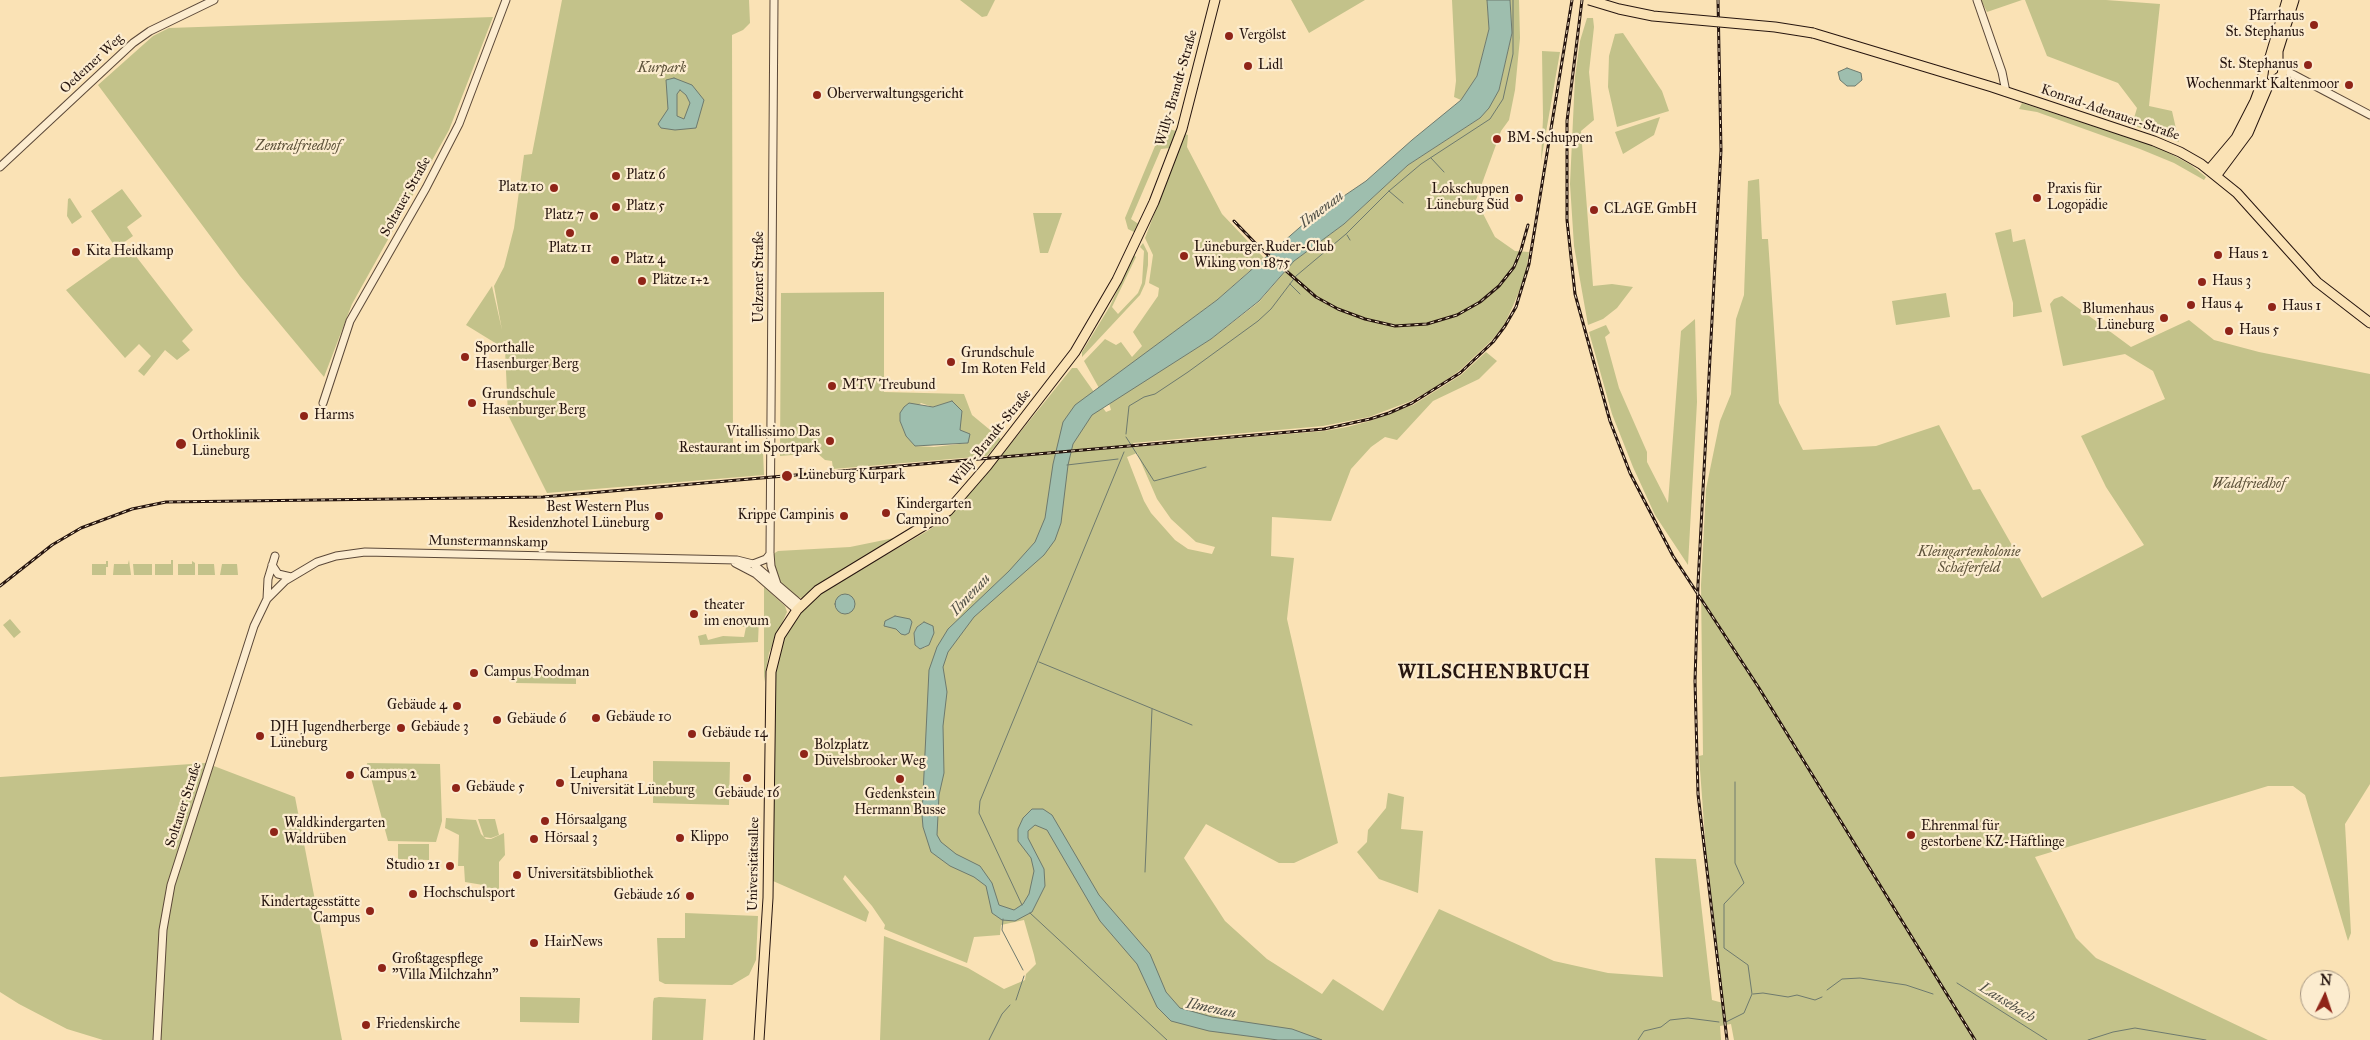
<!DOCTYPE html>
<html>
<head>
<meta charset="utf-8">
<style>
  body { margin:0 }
  #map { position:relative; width:2370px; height:1040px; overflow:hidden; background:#fae2b5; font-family:"IM FELL Great Primer",serif }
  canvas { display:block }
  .north { position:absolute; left:2300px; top:970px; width:50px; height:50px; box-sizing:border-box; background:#fceccf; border:1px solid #a69682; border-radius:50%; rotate:4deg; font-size:14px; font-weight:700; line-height:20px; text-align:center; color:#26150f }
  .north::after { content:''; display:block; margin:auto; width:18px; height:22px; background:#8f2418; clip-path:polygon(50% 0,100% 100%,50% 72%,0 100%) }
</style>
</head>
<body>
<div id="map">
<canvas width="2370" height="1040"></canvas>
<div class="north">N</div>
</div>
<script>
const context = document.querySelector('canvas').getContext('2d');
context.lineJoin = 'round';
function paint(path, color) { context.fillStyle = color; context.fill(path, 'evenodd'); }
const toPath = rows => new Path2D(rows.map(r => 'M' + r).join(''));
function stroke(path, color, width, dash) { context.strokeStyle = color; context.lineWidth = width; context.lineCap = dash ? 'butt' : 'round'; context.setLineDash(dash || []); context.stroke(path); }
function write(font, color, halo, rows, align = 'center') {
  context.font = font + ' "IM FELL Great Primer",serif'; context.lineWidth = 4.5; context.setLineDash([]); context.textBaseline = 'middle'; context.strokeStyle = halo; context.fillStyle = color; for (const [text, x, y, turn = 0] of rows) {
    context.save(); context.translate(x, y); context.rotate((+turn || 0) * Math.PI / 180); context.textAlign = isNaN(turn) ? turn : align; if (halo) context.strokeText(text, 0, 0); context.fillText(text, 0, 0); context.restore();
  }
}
const green = toPath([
  [562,0,749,0,750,23,743,30,732,35,733,451,763,452,764,475,547,493,508,415,505,349,466,325,492,286,502,330,494,286,504,267,514,228,524,155,532,154],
  [960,0,995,0,987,16,982,17],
  [1291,0,1365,0,1309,33],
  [1452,0,1487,0,1489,29,1477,76,1461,100,1454,97,1456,81],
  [1510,0,1519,0,1520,38,1515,90,1509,120,1501,131,1476,200,1495,237,1515,251,1529,252,1525,277,1513,306,1504,325,1491,341,1459,371,1434,388,1411,401,1369,417,1323,426,1133,443,1134,447,1324,431,1347,427,1370,421,1413,405,1461,375,1486,352,1497,361,1479,379,1433,401,1397,440,1385,437,1371,447,1351,469,1331,521,1272,517,1271,556,1294,558,1287,619,1338,843,1294,863,1279,863,1206,824,1184,858,1225,921,1267,959,1322,994,1333,979,1383,1011,1439,909,1554,961,1608,973,1663,977,1655,858,1696,859,1712,1000,1723,1003,1708,878,1699,756,1703,755,1701,585,1706,489,1720,421,1731,394,1736,319,1744,295,1748,181,1759,179,1762,239,1768,239,1779,403,1803,450,1876,446,1939,425,1973,490,1980,489,2042,598,2144,545,2106,487,2081,436,2165,399,2153,371,2125,354,2063,366,2050,304,2054,299,2062,296,2131,347,2189,320,2214,340,2259,352,2370,374,2370,784,2345,824,2351,933,2348,941,2305,795,2293,786,2268,786,2035,857,2076,938,2096,958,2268,1040,1734,1040,1731,1024,1720,1026,1721,1040,880,1040,884,936,968,968,1004,989,1025,980,1026,974,1036,964,1034,955,1024,920,1001,925,1000,935,974,937,967,963,884,929,885,925,872,906,845,875,843,879,869,912,866,922,773,881,775,673,784,638,793,621,815,596,929,530,950,515,980,482,1072,368,1077,368,1094,392,1092,394,1101,409,1103,408,1106,412,1111,410,1109,403,1211,339,1259,302,1294,261,1344,224,1408,165,1480,118,1499,90,1512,33],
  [1137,453,1157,499,1171,519,1196,542,1215,547,1212,554,1188,549,1175,540,1151,513,1144,501,1127,457],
  [924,622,931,640,926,647,920,649,915,645,914,633,917,627],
  [1981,0,2022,0,1987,12],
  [2025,0,2106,0,2160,4,2149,106,2172,111,2179,142,2132,125,2137,108,2118,83,2047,56],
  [493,17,449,130,352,304,324,377,240,276,98,85,153,36,169,28],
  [1587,18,1593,18,1594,27,1589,72,1594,120,1581,131,1593,286,1612,284,1633,287,1617,308,1603,319,1588,325,1574,246,1570,184,1575,77,1580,41],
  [1623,33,1662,91,1669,111,1617,127,1608,87,1609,56,1615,34],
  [1542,51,1560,52,1541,161,1543,118],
  [2022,103,2160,148,2191,165,2206,177,2204,180,2174,163,2140,149,2037,112,2019,109],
  [1660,117,1654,135,1623,154,1615,132],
  [1169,129,1176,131,1170,148,1161,149,1131,219,1140,225,1136,233,1128,229,1125,218,1155,146],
  [1185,134,1188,135,1187,147,1222,214,1264,258,1217,300,1099,388,1084,361,1105,339,1116,345,1121,342,1132,357,1142,346,1133,332,1158,296,1159,288,1149,283,1153,255,1145,238],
  [122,189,142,216,127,227,133,236,116,248,91,211],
  [70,198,82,217,72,224,67,216,68,199],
  [1033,213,1062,213,1048,253,1040,253],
  [2011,229,2013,242,2025,239,2042,312,2013,317,2013,303,1995,233],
  [1143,243,1148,253,1148,265,1145,284,1140,295,1082,357,1082,352,1110,306,1134,255,1136,257,1112,307,1118,314,1138,293,1142,283,1144,251,1140,247],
  [128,246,193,330,182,341,190,350,177,360,165,350,144,376,138,371,151,356,139,344,125,358,66,290],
  [884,292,884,392,964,394,972,415,1001,439,987,456,833,469,832,461,825,460,817,453,780,456,781,293],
  [952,401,960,430,968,443,934,447,915,446,906,435,900,421,921,403,933,407],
  [1946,293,1950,317,1896,325,1892,301],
  [1695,319,1697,402,1688,565,1655,515,1633,467,1612,414,1589,332,1606,325,1610,333,1605,337,1619,388,1647,452,1647,462,1668,503,1681,331],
  [899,537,828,578,802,598,793,596,777,581,773,554,778,551,850,547],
  [129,560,131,575,113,575,114,564,128,564],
  [171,560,173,560,173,575,155,575,155,564,171,564],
  [106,561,108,561,108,567,106,567,106,575,92,575,92,564,106,564],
  [192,561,195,563,195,575,178,575,178,564,192,564],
  [133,564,152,564,152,575,134,575],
  [198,564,214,564,215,575,198,575],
  [222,564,237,564,238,575,220,575],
  [764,587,785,606,787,612,769,653,764,682],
  [725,616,759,619,758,642,700,645,698,636,706,634,708,640,723,636,744,637,746,627,723,624],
  [10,619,21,632,14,638,3,625],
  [516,671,576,672,576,684,516,683],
  [653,761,730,762,729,805,653,803],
  [206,763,295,797,342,1040,103,1040,67,1029,19,1004,0,992,0,777],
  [367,763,440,764,442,821,436,842,388,841],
  [1388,793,1404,797,1401,829,1423,831,1418,893,1379,879,1357,852,1367,842,1368,830,1386,808],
  [446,818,476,820,481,834,486,839,491,839,504,833,505,855,499,862,499,890,484,889,483,885,465,882,464,866,458,866,459,835,445,828],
  [478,819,495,819,499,835,491,838,484,837],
  [398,844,429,844,429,860,398,859],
  [685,913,758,916,756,960,749,975,732,985,665,984,659,981,657,938,685,938],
  [520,997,580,998,579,1023,520,1022],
  [659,997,706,999,703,1040,652,1040,653,1002,654,998]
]);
const water = toPath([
  [1487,0,1510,0,1512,33,1499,90,1489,108,1480,118,1408,165,1344,224,1294,261,1259,301,1211,339,1092,415,1073,444,1068,465,1061,523,1055,540,1044,555,974,617,948,652,943,667,947,692,943,726,944,773,939,795,937,835,941,842,956,854,980,866,992,883,999,905,1014,910,1023,904,1029,894,1034,871,1031,858,1018,841,1018,829,1023,818,1032,809,1043,809,1052,815,1099,895,1150,954,1166,992,1180,1008,1212,1017,1292,1029,1322,1040,1278,1040,1209,1031,1171,1021,1157,1007,1137,964,1100,921,1047,830,1035,825,1028,831,1028,838,1044,869,1045,886,1032,912,1015,921,1002,920,992,913,986,886,974,877,950,866,931,852,923,827,922,815,929,670,937,647,948,629,1009,571,1035,542,1045,518,1053,464,1063,422,1075,405,1217,300,1307,221,1366,181,1412,140,1461,100,1477,76,1489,29,1487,0],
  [1847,68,1861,73,1862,80,1855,86,1847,86,1840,80,1838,72,1847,68],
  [674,78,692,85,704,100,696,128,675,130,661,128,658,124,668,109,666,80,674,78],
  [680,90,686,95,690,103,684,119,677,116,677,94,680,90],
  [952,401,962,411,960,430,970,434,968,443,915,446,906,436,900,421,900,413,904,407,909,403,933,407,952,401],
  '835 604a10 10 0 1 1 20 0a10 10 0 1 1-20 0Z',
  [895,616,910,619,912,622,909,633,905,635,901,634,896,629,884,626,885,621,895,616],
  [924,622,933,626,934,633,929,645,920,649,915,645,914,633,917,627,924,622]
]);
const stream = toPath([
  [1431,158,1444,172],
  [1389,191,1403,203],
  [1347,235,1350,240],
  [1290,284,1300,294],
  [1126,434,1129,406,1144,397,1155,394,1188,372,1258,321,1271,309,1296,276,1346,234,1389,191,1421,164,1490,119,1503,99,1513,54,1513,0],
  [1126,437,1154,481,1206,467],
  [1067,465,1118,459],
  [1039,662,1192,725],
  [1145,872,1152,709],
  [1022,905,979,813,980,801,1124,452],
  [1030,913,1167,1040],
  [1003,919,1002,930,1023,970],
  [1957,983,2047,1040],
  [1827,990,1842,979,1860,978,1906,985,1933,994],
  [1753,994,1763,993,1788,997,1797,995,1815,1000,1822,997],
  [1016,1000,1024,976],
  [1726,1022,1744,1013,1752,994,1748,965,1724,948,1724,904,1744,883,1735,863,1735,782],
  [989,1040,1002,1014,1010,1005],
  [1638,1040,1644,1031,1661,1027,1670,1020,1688,1018,1719,1022],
  [2088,1040,2113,1032,2135,1028,2206,1040]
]);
const minor = toPath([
  [774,0,770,553,771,566,777,584],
  [1977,0,2002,72,2006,92],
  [2283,69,2370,115],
  [0,167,133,43,150,31,214,0],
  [323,403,350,321,426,188,459,124,506,0],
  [735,563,756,574,797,610],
  [753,564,766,559,770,554],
  [272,565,278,574,291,577],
  [267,599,285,581,317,562,336,556,365,552,737,560,753,564,801,605],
  [157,1040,163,930,171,885,254,626,267,599,268,579,275,556]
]);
const major = toPath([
  [1813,33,1992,87,2154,141,2180,152,2201,164,2237,193,2317,282,2370,323],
  [2209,170,2236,138,2255,101,2262,82,2264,67,2270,57,2287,0],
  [2216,176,2248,133,2268,86,2282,75,2283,69,2278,62,2278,51,2294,0],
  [759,1040,768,898,771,672,780,636,797,610,818,590,948,511,987,466,1075,352,1117,280,1154,202,1182,129,1215,0]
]);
const rail = toPath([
  [1582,0,1567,121,1567,220,1575,294,1610,421,1630,473,1673,556,1759,688,1975,1040],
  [1718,0,1721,150,1698,584,1695,681,1698,794,1727,1040],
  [1234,221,1259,247,1316,297,1338,309,1365,319,1395,326,1427,324,1457,315,1480,302,1499,286,1514,267,1521,250,1528,225],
  [0,586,52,545,81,528,132,509,166,502,543,497,1324,429,1370,419,1389,413,1412,403,1460,373,1493,342,1505,326,1516,307,1529,264,1572,0]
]);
const majorBridge = toPath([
  [1589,0,1619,9,1653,16,1775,27,1813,33]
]);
const markers = [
  [2314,25,5,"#8f2418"],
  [1229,36,5,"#8f2418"],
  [2308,65,5,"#8f2418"],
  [1248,66,5,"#8f2418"],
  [2349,85,5,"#8f2418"],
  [817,95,5,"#8f2418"],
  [1497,139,5,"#8f2418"],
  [616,176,5,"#8f2418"],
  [554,188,5,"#8f2418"],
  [1519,198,5,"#8f2418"],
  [2037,198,5,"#8f2418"],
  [616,207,5,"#8f2418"],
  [1594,210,5,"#8f2418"],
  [594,216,5,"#8f2418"],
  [570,233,5,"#8f2418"],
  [76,252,5,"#8f2418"],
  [2218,255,5,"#8f2418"],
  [1184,256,5,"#8f2418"],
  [615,260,5,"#8f2418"],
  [642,281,5,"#8f2418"],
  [2202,282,5,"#8f2418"],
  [2191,305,5,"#8f2418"],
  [2272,307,5,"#8f2418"],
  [2164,318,5,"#8f2418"],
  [2229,331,5,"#8f2418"],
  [465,357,5,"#8f2418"],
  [951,362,5,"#8f2418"],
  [832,386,5,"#8f2418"],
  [472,403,5,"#8f2418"],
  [304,416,5,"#8f2418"],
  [830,441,5,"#8f2418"],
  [181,444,6,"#8f2418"],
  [787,476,6,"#8f2418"],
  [886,513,5,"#8f2418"],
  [659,516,5,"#8f2418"],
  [844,516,5,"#8f2418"],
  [694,614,5,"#8f2418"],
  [474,673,5,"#8f2418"],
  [457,706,5,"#8f2418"],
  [596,718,5,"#8f2418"],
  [497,720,5,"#8f2418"],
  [401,728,5,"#8f2418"],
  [692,734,5,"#8f2418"],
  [260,736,5,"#8f2418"],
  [804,754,5,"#8f2418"],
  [350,775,5,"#8f2418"],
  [747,778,5,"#8f2418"],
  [900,779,5,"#8f2418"],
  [560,783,5,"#8f2418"],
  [456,788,5,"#8f2418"],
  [545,821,5,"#8f2418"],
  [274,832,5,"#8f2418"],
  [1911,835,5,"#8f2418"],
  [680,838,5,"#8f2418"],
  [534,839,5,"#8f2418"],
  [450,866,5,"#8f2418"],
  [517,875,5,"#8f2418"],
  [413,894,5,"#8f2418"],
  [690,896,5,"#8f2418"],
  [370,911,5,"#8f2418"],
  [534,943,5,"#8f2418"],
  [382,968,5,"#8f2418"],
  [366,1025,5,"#8f2418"]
];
const poiNames = [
  ["Pfarrhaus",2304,17,"right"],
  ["St. Stephanus",2304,33,"right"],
  ["Vergölst",1239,36],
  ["St. Stephanus",2298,65,"right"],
  ["Lidl",1258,66],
  ["Wochenmarkt Kaltenmoor",2339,85,"right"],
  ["Oberverwaltungsgericht",827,95],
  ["BM-Schuppen",1507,139],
  ["Platz 6",626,176],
  ["Platz 10",544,188,"right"],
  ["Lokschuppen",1509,190,"right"],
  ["Lüneburg Süd",1509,206,"right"],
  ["Praxis für",2047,190],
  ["Logopädie",2047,206],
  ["Platz 5",626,207],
  ["CLAGE GmbH",1604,210],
  ["Platz 7",584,216,"right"],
  ["Lüneburger Ruder-Club",1194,248],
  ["Wiking von 1875",1194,264],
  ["Platz 11",570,249,"center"],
  ["Kita Heidkamp",86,252],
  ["Haus 2",2228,255],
  ["Platz 4",625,260],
  ["Plätze 1+2",652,281],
  ["Haus 3",2212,282],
  ["Haus 4",2201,305],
  ["Haus 1",2282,307],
  ["Blumenhaus",2154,310,"right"],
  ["Lüneburg",2154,326,"right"],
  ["Haus 5",2239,331],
  ["Sporthalle",475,349],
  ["Hasenburger Berg",475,365],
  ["Grundschule",961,354],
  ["Im Roten Feld",961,370],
  ["MTV Treubund",842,386],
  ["Grundschule",482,395],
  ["Hasenburger Berg",482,411],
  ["Harms",314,416],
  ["Vitallissimo Das",820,433,"right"],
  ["Restaurant im Sportpark",820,449,"right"],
  ["Orthoklinik",192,436],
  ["Lüneburg",192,452],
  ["Lüneburg Kurpark",798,476],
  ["Kindergarten",896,505],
  ["Campino",896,521],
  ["Best Western Plus",649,508,"right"],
  ["Residenzhotel Lüneburg",649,524,"right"],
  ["Krippe Campinis",834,516,"right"],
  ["theater",704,606],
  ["im enovum",704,622],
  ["Campus Foodman",484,673],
  ["Gebäude 4",447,706,"right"],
  ["Gebäude 10",606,718],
  ["Gebäude 6",507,720],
  ["DJH Jugendherberge",270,728],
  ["Lüneburg",270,744],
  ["Gebäude 3",411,728],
  ["Gebäude 14",702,734],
  ["Bolzplatz",814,746],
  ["Düvelsbrooker Weg",814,762],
  ["Campus 2",360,775],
  ["Leuphana",570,775],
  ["Universität Lüneburg",570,791],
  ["Gebäude 5",466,788],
  ["Gebäude 16",747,794,"center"],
  ["Gedenkstein",900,795,"center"],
  ["Hermann Busse",900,811,"center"],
  ["Hörsaalgang",555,821],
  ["Waldkindergarten",284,824],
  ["Waldrüben",284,840],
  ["Ehrenmal für",1921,827],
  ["gestorbene KZ-Häftlinge",1921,843],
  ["Klippo",690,838],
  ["Hörsaal 3",544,839],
  ["Studio 21",440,866,"right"],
  ["Universitätsbibliothek",527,875],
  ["Hochschulsport",423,894],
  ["Gebäude 26",680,896,"right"],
  ["Kindertagesstätte",360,903,"right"],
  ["Campus",360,919,"right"],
  ["HairNews",544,943],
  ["Großtagespflege",392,960],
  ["\"Villa Milchzahn\"",392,976],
  ["Friedenskirche",376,1025]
];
const streetNames = [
  ["Oedemer Weg",92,64,-43],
  ["Willy-Brandt-Straße",1177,88,-74],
  ["Konrad-Adenauer-Straße",2110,113,19],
  ["Soltauer Straße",406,197,-61],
  ["Uelzener Straße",760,277,-90],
  ["Willy-Brandt-Straße",991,438,-51],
  ["Munstermannskamp",488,542,1],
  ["Soltauer Straße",184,805,-72],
  ["Universitätsallee",754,864,-89]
];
const parkNames = [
  ["Kurpark",662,69],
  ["Zentralfriedhof",298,147],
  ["Waldfriedhof",2249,485],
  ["Kleingartenkolonie",1969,553],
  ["Schäferfeld",1969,569]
];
const waterNames = [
  ["Ilmenau",1322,210,-37],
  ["Ilmenau",971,595,-47],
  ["Lausebach",2007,1003,32],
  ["Ilmenau",1211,1009,12]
];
const districtNames = [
  ["WILSCHENBRUCH",1494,673]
];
paint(green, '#c3c28a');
paint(water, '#9ebeae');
stroke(water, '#6e7a6e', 1);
stroke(stream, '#6e7a6e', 1);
stroke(minor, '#5b4838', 9);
stroke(major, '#26150f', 11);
stroke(minor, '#fceccf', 7);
stroke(major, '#fae2b5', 9);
stroke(rail, '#26150f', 3);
stroke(rail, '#fceccf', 1, [4]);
stroke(majorBridge, '#26150f', 11, []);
stroke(majorBridge, '#fae2b5', 9);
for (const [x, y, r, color] of markers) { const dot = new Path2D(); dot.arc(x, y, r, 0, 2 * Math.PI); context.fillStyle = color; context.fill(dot); stroke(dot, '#fceccf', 2); }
write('14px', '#26150f', '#fceccf', poiNames, 'left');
write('14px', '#26150f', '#fceccf', streetNames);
write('italic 14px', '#5d523a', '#fceccf', parkNames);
write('italic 15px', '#505047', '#fceccf', waterNames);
context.letterSpacing = '1px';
write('bold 19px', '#26150f', '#fceccf', districtNames);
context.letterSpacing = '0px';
</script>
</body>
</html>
